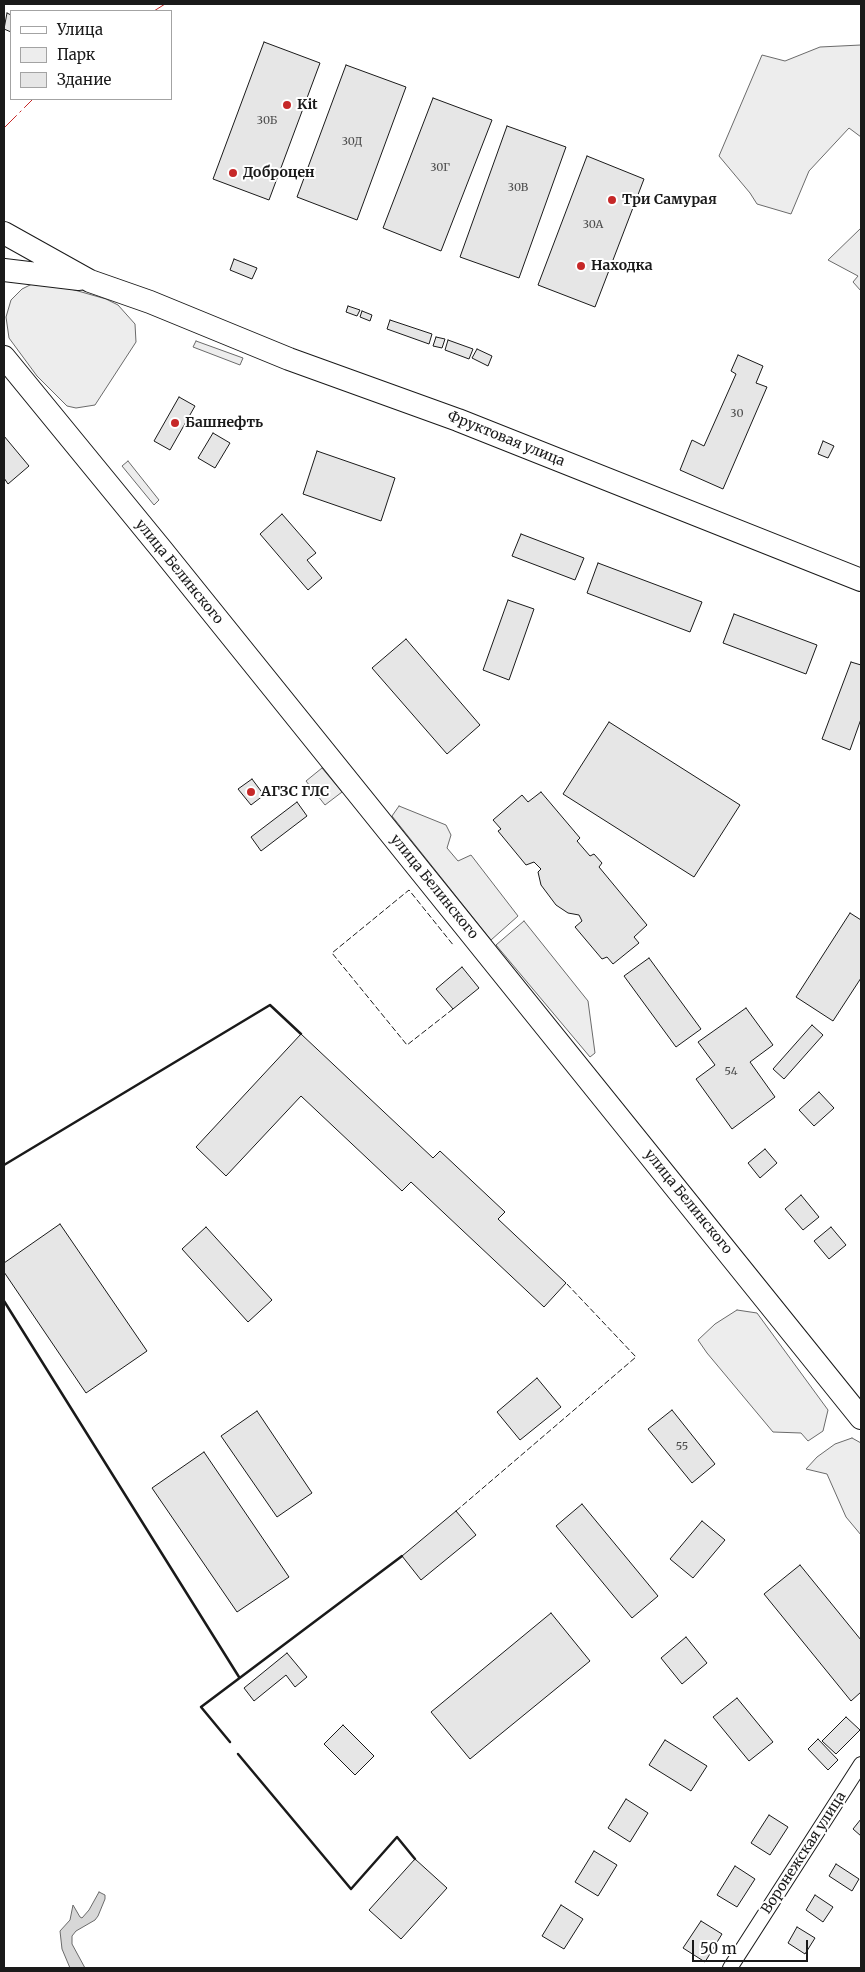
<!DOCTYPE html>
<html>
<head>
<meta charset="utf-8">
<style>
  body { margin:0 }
  #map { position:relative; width:865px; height:1972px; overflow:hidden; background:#fff; font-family:Merriweather,serif }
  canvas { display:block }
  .frame { position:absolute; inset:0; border:5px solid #1a1a1a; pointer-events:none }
  .legend { position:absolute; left:10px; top:10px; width:162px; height:90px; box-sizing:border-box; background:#fff; border:1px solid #a3a3a3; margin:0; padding:6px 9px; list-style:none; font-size:15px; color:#1a1a1a }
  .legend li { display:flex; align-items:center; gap:10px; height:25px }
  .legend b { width:25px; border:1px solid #a3a3a3 }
  .scale { position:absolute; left:692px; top:1940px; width:116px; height:22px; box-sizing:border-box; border:2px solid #1a1a1a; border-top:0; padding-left:6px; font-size:15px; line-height:18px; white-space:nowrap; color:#1a1a1a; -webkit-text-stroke:4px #fff; paint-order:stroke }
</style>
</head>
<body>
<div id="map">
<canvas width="865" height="1972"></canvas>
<div class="frame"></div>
<ul class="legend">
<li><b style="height:6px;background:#fff"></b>Улица</li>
<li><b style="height:14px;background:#ededed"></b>Парк</li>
<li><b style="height:14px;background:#e6e6e6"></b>Здание</li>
</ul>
<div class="scale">50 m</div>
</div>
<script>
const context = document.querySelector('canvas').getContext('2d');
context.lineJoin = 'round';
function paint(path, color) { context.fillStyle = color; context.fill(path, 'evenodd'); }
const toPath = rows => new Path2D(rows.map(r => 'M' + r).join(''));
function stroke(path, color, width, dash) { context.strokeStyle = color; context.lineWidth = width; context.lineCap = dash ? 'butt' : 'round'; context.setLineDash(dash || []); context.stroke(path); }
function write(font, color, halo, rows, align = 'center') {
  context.font = font + ' Merriweather,serif'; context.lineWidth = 4; context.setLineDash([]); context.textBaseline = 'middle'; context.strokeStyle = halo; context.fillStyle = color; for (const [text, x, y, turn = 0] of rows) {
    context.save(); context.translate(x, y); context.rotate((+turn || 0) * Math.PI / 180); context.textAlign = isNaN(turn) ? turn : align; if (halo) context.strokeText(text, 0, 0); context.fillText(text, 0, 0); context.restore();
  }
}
const green = toPath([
  [861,45,861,137,849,128,809,171,791,214,757,204,750,193,719,156,762,55,785,61,820,47,861,45],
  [861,228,861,291,853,282,858,276,828,260,861,228],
  [34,283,71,289,106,299,118,305,135,324,136,342,95,405,76,408,67,406,37,376,9,338,6,317,11,300,22,289,34,283],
  [196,341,243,358,240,365,193,347,196,341],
  [128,461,159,500,154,505,122,466,128,461],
  [322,768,342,792,325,805,306,781,322,768],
  [399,806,446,825,451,835,447,848,458,861,471,855,518,916,491,940,392,816,399,806],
  [524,921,588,1001,595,1053,590,1057,496,945,524,921],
  [737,1310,757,1313,828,1410,823,1431,808,1441,801,1433,773,1432,707,1353,698,1340,715,1324,737,1310],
  [852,1438,861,1443,861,1535,846,1517,827,1474,806,1469,817,1457,835,1444,852,1438]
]);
const water = toPath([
  [99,1892,105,1895,105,1899,98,1916,95,1920,76,1931,72,1936,72,1944,85,1968,70,1968,62,1949,60,1931,70,1920,73,1905,80,1917,82,1918,89,1910,99,1892]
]);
const building = toPath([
  [7,13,11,15,11,32,4,29,7,13],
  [264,42,320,63,269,200,213,179,264,42],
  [346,65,406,87,357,220,297,197,346,65],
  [433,98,492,120,441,251,383,228,433,98],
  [507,126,566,147,519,278,460,257,507,126],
  [587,156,644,179,595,307,538,285,587,156],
  [234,259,257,268,252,279,230,270,234,259],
  [348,306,360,310,357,316,346,312,348,306],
  [362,311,372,315,370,321,360,317,362,311],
  [390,320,432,334,429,344,387,329,390,320],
  [436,337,445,339,442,348,433,346,436,337],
  [448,340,473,349,469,359,445,350,448,340],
  [477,349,492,356,488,366,472,358,477,349],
  [738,355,763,366,756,383,767,387,723,489,680,470,692,440,704,446,736,374,731,371,738,355],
  [179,397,195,406,170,450,154,441,179,397],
  [213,433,230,443,215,468,198,458,213,433],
  [4,436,29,466,8,484,4,478,4,436],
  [823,441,834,446,828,458,818,454,823,441],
  [317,451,395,478,381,521,303,494,317,451],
  [282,514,316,553,307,560,322,578,308,590,260,534,282,514],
  [521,534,584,558,575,580,512,556,521,534],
  [598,563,702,602,690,632,587,593,598,563],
  [508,600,534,609,509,680,483,670,508,600],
  [734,614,817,645,806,674,723,643,734,614],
  [406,639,480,725,447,754,372,668,406,639],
  [851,662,861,665,861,719,850,750,822,739,851,662],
  [609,722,740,805,694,877,563,794,609,722],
  [252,779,264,795,251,805,238,789,252,779],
  [541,792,580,838,577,841,590,856,594,854,602,863,599,867,647,925,634,937,639,943,613,964,607,957,602,959,575,927,582,921,579,915,568,913,556,905,541,885,538,872,541,869,534,862,526,865,498,831,501,829,493,820,522,795,528,802,541,792],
  [297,802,307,816,261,851,251,837,297,802],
  [850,913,861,920,861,978,833,1021,796,997,850,913],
  [649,958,701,1029,676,1047,624,976,649,958],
  [462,967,479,988,453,1009,436,989,462,967],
  [746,1008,773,1045,750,1062,775,1097,732,1129,696,1079,715,1065,698,1042,746,1008],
  [812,1025,823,1035,784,1079,773,1069,812,1025],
  [301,1034,433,1158,440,1151,505,1212,498,1219,566,1283,544,1307,411,1182,402,1191,301,1096,226,1176,196,1147,301,1034],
  [819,1092,834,1108,814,1126,799,1110,819,1092],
  [765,1149,777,1163,760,1178,748,1163,765,1149],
  [801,1195,819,1217,803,1230,785,1209,801,1195],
  [60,1224,147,1351,86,1393,4,1272,4,1263,60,1224],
  [206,1227,272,1300,248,1322,182,1249,206,1227],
  [831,1227,846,1245,829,1259,814,1241,831,1227],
  [537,1378,561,1407,520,1440,497,1412,537,1378],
  [672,1410,715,1464,692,1483,648,1429,672,1410],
  [257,1411,312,1493,277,1517,221,1436,257,1411],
  [204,1452,289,1577,237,1612,152,1488,204,1452],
  [582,1504,658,1596,632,1618,556,1526,582,1504],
  [456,1511,476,1535,421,1580,402,1556,456,1511],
  [702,1521,725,1540,693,1578,670,1559,702,1521],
  [800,1565,861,1640,861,1692,851,1701,764,1594,800,1565],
  [551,1613,590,1661,470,1759,431,1712,551,1613],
  [686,1637,707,1663,682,1684,661,1658,686,1637],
  [287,1653,307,1677,295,1687,286,1675,254,1701,244,1688,287,1653],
  [737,1698,773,1742,749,1761,713,1717,737,1698],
  [846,1717,860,1730,836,1754,822,1741,846,1717],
  [343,1725,374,1756,355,1775,324,1744,343,1725],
  [818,1739,838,1760,828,1770,808,1749,818,1739],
  [665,1740,707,1766,691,1791,649,1765,665,1740],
  [626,1799,648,1813,630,1842,608,1828,626,1799],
  [769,1815,788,1827,770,1855,751,1843,769,1815],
  [861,1819,861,1836,853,1829,861,1819],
  [594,1851,617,1865,598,1896,575,1882,594,1851],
  [415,1859,447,1888,401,1939,369,1910,415,1859],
  [836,1864,859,1879,852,1891,829,1876,836,1864],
  [735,1866,755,1879,737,1907,717,1895,735,1866],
  [815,1895,833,1907,823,1922,806,1910,815,1895],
  [561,1905,583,1919,564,1949,542,1936,561,1905],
  [701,1921,722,1934,705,1962,683,1948,701,1921],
  [797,1927,815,1938,805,1954,788,1943,797,1927]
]);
const street = toPath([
  [730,1968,861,1764]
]);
const primary = toPath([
  [4,233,90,281,150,302,289,359,458,420,861,580],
  [4,270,79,279],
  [4,357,162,550,861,1418]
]);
const fence = toPath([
  [453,1009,407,1045,332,953,409,890,454,946],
  [456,1511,636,1357,566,1283]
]);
const wall = toPath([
  [4,1165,270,1005,301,1034],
  [4,1301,239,1677],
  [230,1742,201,1707,402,1556],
  [238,1754,351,1889,397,1837,415,1859]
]);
const power = toPath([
  [154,11,165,4],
  [4,128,33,99]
]);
const markers = [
  [287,105,5,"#c62828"],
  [233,173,5,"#c62828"],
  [612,200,5,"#c62828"],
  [581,266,5,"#c62828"],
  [175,423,5,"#c62828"],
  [251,792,5,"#c62828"]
];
const numberNames = [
  ["30Б",267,121],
  ["30Д",352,142],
  ["30Г",440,168],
  ["30В",518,188],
  ["30А",593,225],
  ["30",737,414],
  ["54",731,1072],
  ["55",682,1447]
];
const poiNames = [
  ["Kit",297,105],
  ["Доброцен",243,173],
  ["Три Самурая",622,200],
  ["Находка",591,266],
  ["Башнефть",185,423],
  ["АГЗС ГЛС",261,792]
];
const streetNames = [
  ["Фруктовая улица",506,439,22],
  ["улица Белинского",179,572,51],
  ["улица Белинского",434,887,51],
  ["улица Белинского",688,1202,51],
  ["Воронежская улица",804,1853,-57]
];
paint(green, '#ededed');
stroke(green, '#6a6a6a', 1);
paint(water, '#d7d7d7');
stroke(water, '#6a6a6a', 1);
paint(building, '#e6e6e6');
stroke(building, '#1a1a1a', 1);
stroke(street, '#1a1a1a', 16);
stroke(primary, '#1a1a1a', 24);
stroke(street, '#fff', 14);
stroke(primary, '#fff', 22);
stroke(fence, '#1a1a1a', 1, [6, 2.5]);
stroke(wall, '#1a1a1a', 2.5);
stroke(power, '#c62828', 1, [18, 4, 2.5, 4]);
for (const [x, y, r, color] of markers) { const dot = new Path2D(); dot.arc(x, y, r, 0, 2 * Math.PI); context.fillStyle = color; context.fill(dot); stroke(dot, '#fff', 2); }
write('11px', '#4d4d4d', null, numberNames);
write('bold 14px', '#1a1a1a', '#fff', poiNames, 'left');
write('14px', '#1a1a1a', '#fff', streetNames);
</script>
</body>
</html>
